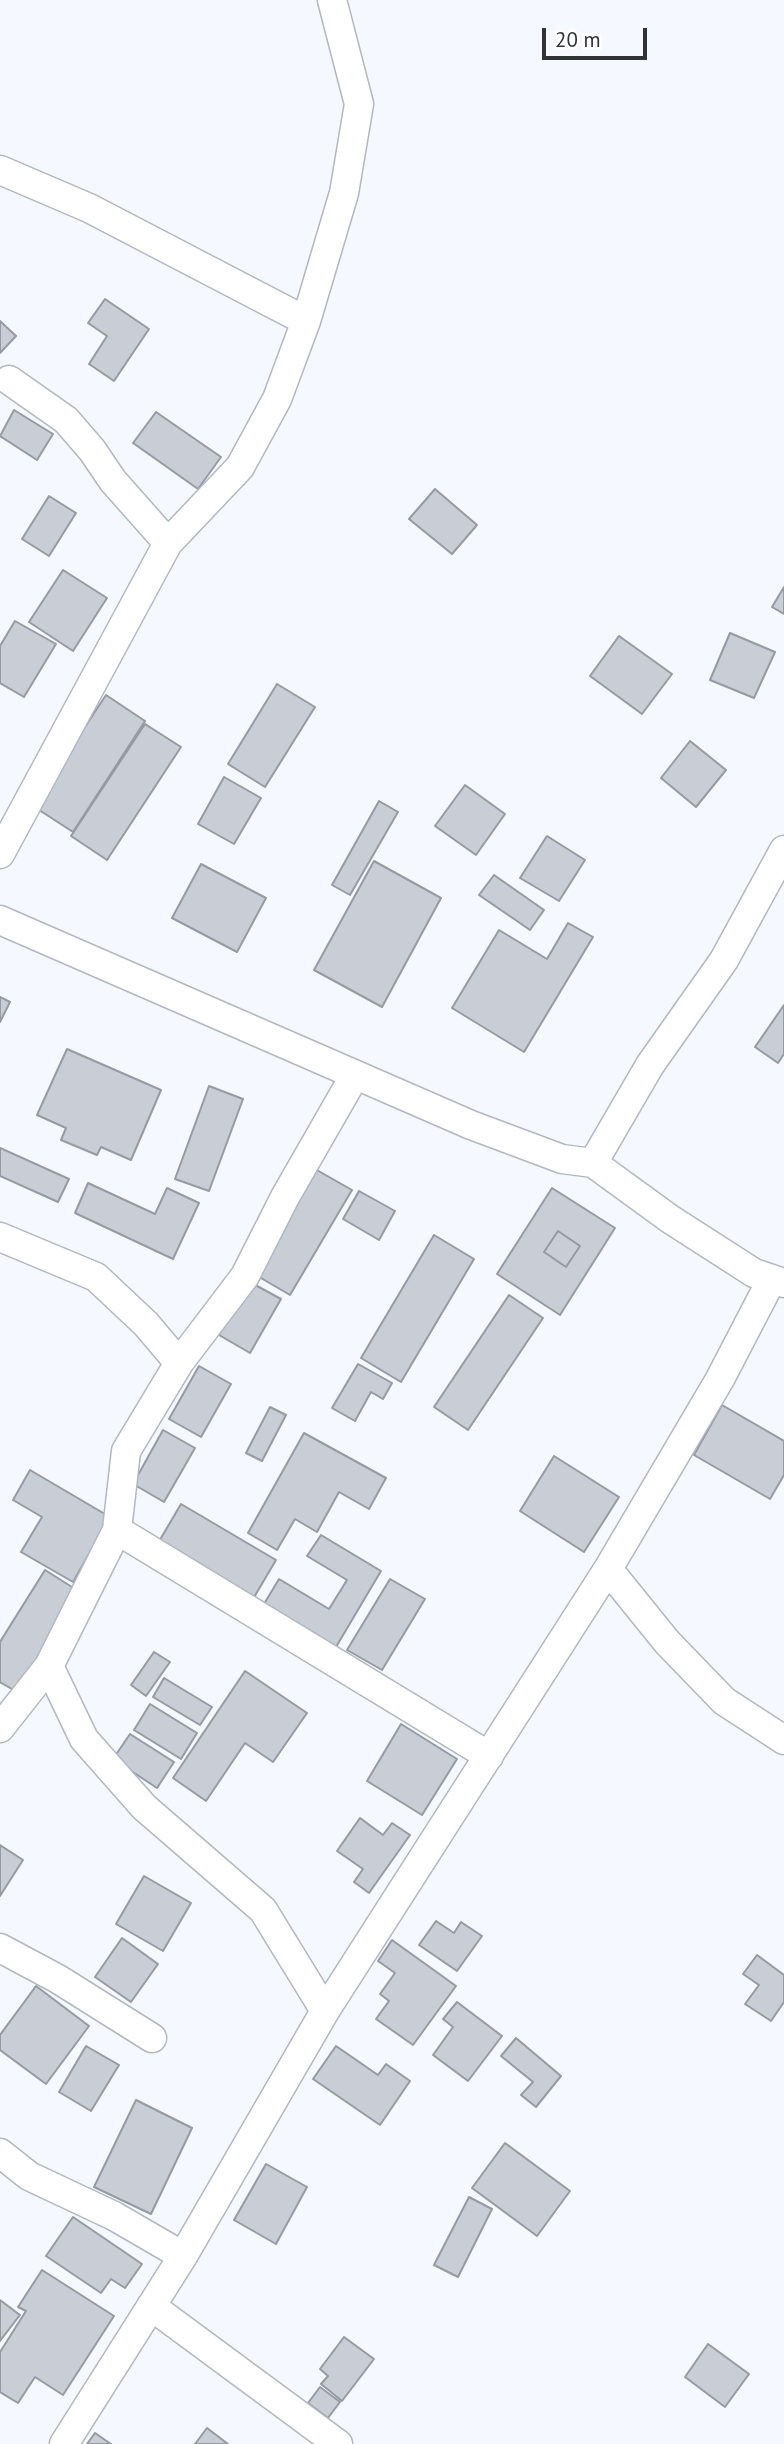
<!DOCTYPE html>
<html>
<head>
<meta charset="utf-8">
<style>
  body { margin:0 }
  #map { position:relative; width:784px; height:2444px; overflow:hidden; background:#f5f8fe; font-family:"PT Sans",sans-serif }
  canvas { display:block }
  .scale { position:absolute; left:542px; top:28px; width:105px; height:32px; box-sizing:border-box; border:4px solid #313236; border-top:0; padding-left:9px; font-size:21px; line-height:24px; white-space:nowrap; color:#313236; -webkit-text-stroke:5px #fff; paint-order:stroke }
</style>
</head>
<body>
<div id="map">
<canvas width="784" height="2444"></canvas>
<div class="scale">20 m</div>
</div>
<script>
const context = document.querySelector('canvas').getContext('2d');
context.lineJoin = 'round';
function paint(path, color) { context.fillStyle = color; context.fill(path, 'evenodd'); }
const toPath = rows => new Path2D(rows.map(r => 'M' + r).join(''));
function stroke(path, color, width, dash) { context.strokeStyle = color; context.lineWidth = width; context.lineCap = dash ? 'butt' : 'round'; context.setLineDash(dash || []); context.stroke(path); }
const building = toPath([
  [105,299,149,329,114,381,89,364,107,336,88,323,105,299],
  [0,321,16,336,0,353,0,321],
  [14,410,53,434,37,460,0,436,14,410],
  [156,412,221,457,198,489,133,443,156,412],
  [435,489,477,525,452,554,409,519,435,489],
  [49,496,76,513,49,556,22,539,49,496],
  [63,570,107,598,73,651,29,622,63,570],
  [784,587,784,614,772,607,784,587],
  [15,621,56,644,24,697,0,683,0,646,15,621],
  [730,633,775,652,754,698,710,680,730,633],
  [619,636,672,674,642,714,590,676,619,636],
  [277,684,315,707,265,787,228,764,277,684],
  [106,695,145,721,73,832,33,806,106,695],
  [145,724,181,747,107,860,71,836,145,724],
  [690,741,726,770,696,807,661,778,690,741],
  [224,777,261,798,234,844,198,824,224,777],
  [465,785,505,814,476,855,435,826,465,785],
  [379,801,398,812,350,895,332,885,379,801],
  [547,836,585,860,559,901,520,878,547,836],
  [374,861,441,898,382,1007,314,970,374,861],
  [201,864,266,898,237,952,172,918,201,864],
  [494,875,544,910,530,930,479,895,494,875],
  [568,923,593,937,524,1052,452,1008,499,930,547,959,568,923],
  [0,997,10,1002,0,1022,0,997],
  [784,1005,784,1054,778,1063,755,1047,784,1005],
  [67,1049,161,1090,131,1160,101,1147,97,1155,61,1140,66,1128,37,1115,67,1049],
  [209,1086,243,1099,209,1191,175,1179,209,1086],
  [0,1148,69,1179,58,1202,0,1176,0,1148],
  [315,1169,352,1190,290,1295,254,1274,315,1169],
  [88,1183,155,1214,167,1188,199,1203,173,1259,75,1213,88,1183],
  [552,1188,615,1228,560,1315,497,1274,552,1188],
  [558,1231,580,1246,566,1267,544,1252,558,1231],
  [359,1191,395,1211,379,1240,343,1219,359,1191],
  [558,1231,580,1246,566,1267,544,1252,558,1231],
  [434,1235,474,1259,401,1382,361,1358,434,1235],
  [248,1281,281,1299,250,1353,219,1335,248,1281],
  [509,1295,543,1318,468,1430,434,1407,509,1295],
  [358,1364,392,1383,383,1399,371,1392,355,1421,332,1408,358,1364],
  [199,1366,231,1384,201,1437,169,1419,199,1366],
  [722,1405,784,1441,784,1475,770,1499,694,1455,722,1405],
  [270,1407,286,1415,262,1461,246,1453,270,1407],
  [163,1430,195,1448,164,1502,133,1484,163,1430],
  [304,1433,386,1478,369,1509,339,1492,317,1532,295,1519,277,1550,248,1533,304,1433],
  [554,1456,619,1497,584,1552,520,1511,554,1456],
  [30,1470,110,1517,73,1582,21,1552,42,1517,13,1500,30,1470],
  [181,1504,276,1560,253,1599,158,1543,181,1504],
  [321,1535,381,1571,336,1647,264,1604,279,1579,329,1609,347,1580,307,1556,321,1535],
  [45,1570,80,1592,17,1692,0,1682,0,1642,45,1570],
  [390,1579,425,1599,382,1670,347,1650,390,1579],
  [154,1652,170,1662,146,1696,131,1685,154,1652],
  [245,1671,307,1713,273,1762,245,1743,206,1801,173,1778,245,1671],
  [164,1678,212,1707,200,1725,153,1697,164,1678],
  [150,1704,197,1733,181,1759,134,1730,150,1704],
  [401,1724,457,1759,422,1815,367,1781,401,1724],
  [130,1734,174,1762,157,1788,113,1759,130,1734],
  [360,1818,383,1835,392,1823,410,1835,369,1893,354,1882,363,1869,337,1851,360,1818],
  [0,1845,23,1860,0,1896,0,1845],
  [144,1876,191,1903,163,1951,116,1924,144,1876],
  [436,1921,454,1933,461,1922,482,1936,457,1971,419,1945,436,1921],
  [122,1938,158,1964,131,2002,95,1977,122,1938],
  [392,1940,456,1986,413,2045,376,2019,389,2001,380,1994,395,1973,378,1961,392,1940],
  [757,1955,784,1975,784,2002,771,2021,745,2004,759,1985,743,1974,757,1955],
  [36,1986,89,2026,46,2084,0,2050,0,2035,36,1986],
  [457,2002,502,2036,468,2081,433,2055,453,2027,443,2019,457,2002],
  [516,2038,561,2076,536,2107,521,2095,533,2082,501,2056,516,2038],
  [86,2046,119,2065,91,2111,59,2092,86,2046],
  [336,2046,378,2075,386,2064,410,2081,380,2125,313,2079,336,2046],
  [136,2100,192,2128,151,2214,94,2187,136,2100],
  [505,2143,570,2191,537,2236,472,2188,505,2143],
  [266,2164,307,2187,276,2244,234,2220,266,2164],
  [469,2197,492,2209,458,2277,434,2265,469,2197],
  [73,2217,142,2264,125,2288,111,2279,101,2293,46,2256,73,2217],
  [42,2270,114,2316,63,2395,35,2377,18,2403,0,2392,0,2352,26,2311,18,2307,42,2270],
  [0,2300,20,2315,0,2341,0,2300],
  [344,2337,374,2359,342,2401,321,2384,328,2376,320,2369,344,2337],
  [708,2344,749,2374,725,2407,685,2377,708,2344],
  [320,2387,340,2402,328,2418,308,2403,320,2387],
  [207,2428,228,2444,195,2444,207,2428],
  [95,2433,111,2444,87,2444,95,2433]
]);
const street = toPath([
  [0,170,89,208,306,321],
  [168,543,240,467,277,399,306,321,344,193,359,104,332,0],
  [0,854,168,543,113,481,92,450,66,420,9,380],
  [0,920,471,1125,562,1159,593,1163,670,1219,754,1273,784,1283],
  [593,1163,650,1065,724,960,784,850],
  [0,1237,96,1277,146,1324,179,1363,126,1451,117,1530,49,1666,0,1728],
  [179,1363,245,1276,285,1197,355,1075],
  [117,1530,489,1756],
  [608,1569,667,1642,724,1701,784,1740],
  [49,1666,84,1739,144,1807,263,1910,325,2011],
  [0,1948,58,1979,152,2038],
  [0,2153,29,2176,114,2216,183,2256],
  [151,2306,338,2444],
  [64,2444,183,2256,325,2011,608,1569,720,1379,772,1279]
]);
paint(building, '#c8cdd6');
stroke(building, '#969aa3', 2);
stroke(street, '#b2b7c0', 31);
stroke(street, '#fff', 28);
</script>
</body>
</html>
